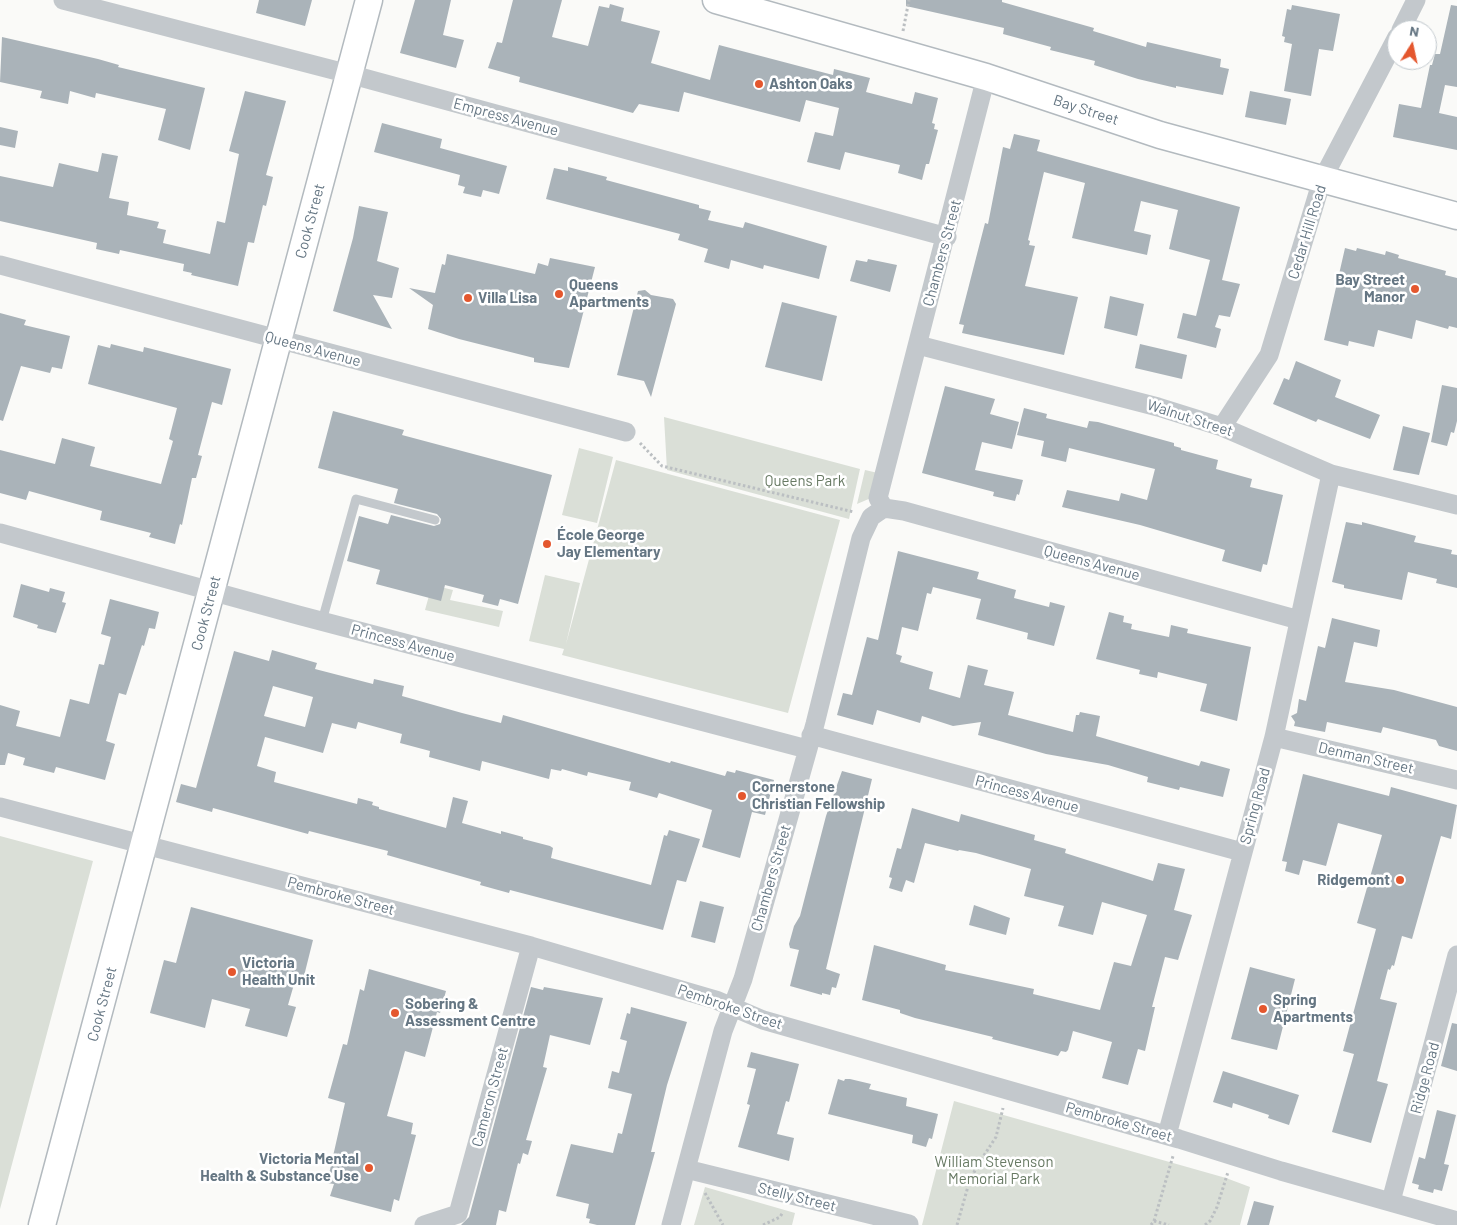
<!DOCTYPE html>
<html>
<head>
<meta charset="utf-8">
<style>
  body { margin:0 }
  #map { position:relative; width:1457px; height:1225px; overflow:hidden; background:#fafaf8; font-family:Barlow,sans-serif }
  canvas { display:block }
  .north { position:absolute; left:1387px; top:20px; width:50px; height:50px; box-sizing:border-box; background:#fff; border:1px solid #c1c8cd; border-radius:50%; rotate:10deg; font-size:14px; font-weight:700; line-height:20px; text-align:center; color:#657683 }
  .north::after { content:''; display:block; margin:auto; width:18px; height:22px; background:#e4572e; clip-path:polygon(50% 0,100% 100%,50% 72%,0 100%) }
</style>
</head>
<body>
<div id="map">
<canvas width="1457" height="1225"></canvas>
<div class="north">N</div>
</div>
<script>
const context = document.querySelector('canvas').getContext('2d');
context.lineJoin = 'round';
function paint(path, color) { context.fillStyle = color; context.fill(path, 'evenodd'); }
const toPath = rows => new Path2D(rows.map(r => 'M' + r).join(''));
function stroke(path, color, width, dash) { context.strokeStyle = color; context.lineWidth = width; context.lineCap = dash ? 'butt' : 'round'; context.setLineDash(dash || []); context.stroke(path); }
function write(font, color, halo, rows, align = 'center') {
  context.font = font + ' Barlow,sans-serif'; context.lineWidth = 5; context.setLineDash([]); context.textBaseline = 'middle'; context.strokeStyle = halo; context.fillStyle = color; for (const [text, x, y, turn = 0] of rows) {
    context.save(); context.translate(x, y); context.rotate((+turn || 0) * Math.PI / 180); context.textAlign = isNaN(turn) ? turn : align; if (halo) context.strokeText(text, 0, 0); context.fillText(text, 0, 0); context.restore();
  }
}
const green = toPath([
  [664,417,860,469,849,519,667,470],
  [579,448,613,457,597,523,562,515],
  [616,460,840,520,788,713,562,655,564,649,529,641,545,575,580,583,566,644],
  [865,470,878,473,871,498,857,504],
  [432,585,453,590,450,600,503,611,499,627,425,610],
  [0,836,93,861,0,1209],
  [954,1101,1226,1178,1250,1187,1240,1225,922,1225],
  [705,1187,795,1213,792,1225,694,1225]
]);
const building = toPath([
  [259,0,312,0,305,26,256,13],
  [415,0,451,0,443,35,464,40,456,68,400,53],
  [513,0,562,0,552,37,588,46,599,6,609,8,610,4,624,8,621,21,660,31,651,63,710,80,719,45,833,75,834,69,870,78,866,92,912,104,915,92,938,98,932,123,935,124,934,129,938,130,929,164,926,164,922,180,898,173,900,165,845,152,840,170,807,162,815,132,833,136,839,108,806,100,800,122,684,92,679,112,639,104,633,113,519,82,520,77,488,68,497,42,502,43],
  [906,0,1002,0,1002,2,1094,28,1093,31,1146,47,1147,42,1221,59,1220,67,1229,69,1223,95,1176,86,1176,88,1138,79,1094,65,1095,61,1050,50,1051,47,1003,34,1004,28,906,6],
  [1292,5,1340,14,1333,51,1319,49,1311,96,1284,91,1292,44,1284,42,1285,37,1282,36,1287,9,1291,10],
  [1451,5,1457,6,1457,87,1445,85,1439,113,1457,117,1457,150,1393,137,1399,104,1421,108,1430,65,1432,65,1435,54,1440,54],
  [2,37,98,59,119,65,118,67,205,88,190,150,158,140,166,109,96,93,95,98,70,91,68,104,40,98,42,91,0,82],
  [245,91,286,101,266,175,273,177,266,206,263,205,254,243,248,242,238,286,191,275,192,273,183,271,184,264,120,250,119,254,96,249,97,243,0,221,0,176,53,187,59,163,98,172,102,153,118,156,109,198,129,202,127,215,159,222,157,228,166,230,163,243,210,254,217,221,225,223,239,154,229,151],
  [1250,91,1291,99,1286,125,1245,117],
  [382,123,442,139,440,148,507,166,499,194,483,190,481,197,463,193,465,187,458,185,460,175,374,152],
  [0,127,18,131,15,148,0,145],
  [1014,134,1040,140,1037,151,1240,207,1222,280,1240,284,1230,317,1219,315,1215,327,1221,329,1216,348,1177,338,1183,313,1196,316,1210,260,1169,249,1178,210,1141,201,1134,231,1151,235,1147,255,1072,238,1085,183,1044,172,1028,240,1030,241,1029,245,1035,246,1025,286,1078,297,1064,355,962,333,964,325,959,324,985,223,988,224,1003,147,1010,149],
  [568,167,607,177,606,180,699,205,699,208,711,211,708,220,743,228,745,222,827,246,819,279,764,265,763,269,731,260,729,269,704,262,708,249,678,240,680,234,546,199,554,168,568,171],
  [359,206,388,212,377,261,399,268,392,298,373,295,392,329,333,311,353,238],
  [1345,248,1356,251,1357,248,1385,255,1386,251,1399,255,1398,258,1446,271,1445,275,1457,278,1457,328,1449,326,1448,329,1416,320,1412,339,1378,330,1374,347,1349,341,1348,346,1324,340],
  [447,254,535,274,538,263,548,266,550,258,595,267,569,368,534,362,534,358,459,339,428,329,433,305,409,288,435,293,442,264,445,265],
  [868,259,897,265,890,292,850,281,856,260,867,262],
  [645,290,651,295,673,299,676,304,651,397,644,381,617,375,638,291],
  [1110,296,1144,304,1137,336,1104,328],
  [782,302,837,316,822,381,765,367],
  [0,313,26,320,24,325,70,336,62,369,52,367,50,373,21,366,3,421,0,420],
  [111,344,143,352,144,347,231,369,222,405,212,402,198,455,202,456,196,478,192,478,182,525,180,524,175,544,149,537,151,533,100,520,102,511,29,491,26,500,0,493,0,450,55,464,62,438,95,447,90,466,161,484,173,441,169,439,177,408,88,384,98,345,110,348],
  [1140,344,1187,355,1182,379,1135,368],
  [1296,361,1341,380,1335,397,1380,415,1370,439,1318,419,1316,422,1273,404,1284,378,1289,380],
  [1442,385,1457,388,1457,421,1454,433,1451,432,1447,446,1431,442],
  [945,386,995,399,990,414,1019,422,1012,449,982,442,975,470,1023,480,1019,495,1017,494,1015,501,993,496,994,492,922,473],
  [1024,408,1047,414,1046,418,1087,428,1089,421,1098,422,1174,443,1174,446,1181,448,1181,450,1218,460,1216,469,1252,479,1250,487,1283,495,1267,565,1263,564,1261,572,1222,561,1225,550,1140,525,1062,507,1067,490,1119,501,1121,493,1147,500,1155,469,1069,448,1066,462,1041,456,1044,441,1017,435],
  [333,411,404,430,402,435,552,475,518,604,500,599,498,606,482,602,484,595,445,585,441,601,376,584,380,570,347,561,359,516,388,524,391,515,434,526,440,524,441,519,437,514,394,503,398,489,318,468],
  [1403,426,1430,433,1419,475,1393,470],
  [1346,522,1362,525,1362,522,1416,536,1414,542,1452,550,1451,554,1457,555,1457,588,1436,583,1437,579,1408,572,1402,600,1344,588,1344,585,1332,582],
  [898,551,979,572,977,579,1016,590,1014,598,1049,607,1050,602,1065,606,1054,646,1027,639,1028,633,976,619,981,599,933,587,931,594,927,593,918,631,902,627,896,654,902,656,900,662,933,672,929,689,960,698,968,665,988,670,984,685,1014,692,1008,715,1073,732,1076,715,1079,715,1080,712,1100,716,1096,736,1199,766,1201,761,1230,769,1223,797,1180,787,1179,790,1147,782,1148,777,1108,765,1046,754,978,735,981,722,953,726,922,716,920,723,877,710,873,725,837,715,843,693,852,695,867,637,878,640],
  [21,584,49,592,50,588,65,592,62,602,66,603,56,633,37,628,38,625,13,617],
  [110,599,159,612,155,629,149,628,144,646,142,645,126,695,119,693,106,741,115,744,105,780,56,767,54,773,23,765,25,758,8,753,5,765,0,765,0,705,20,711,16,726,60,737,70,699,89,704,99,664,104,665,111,637,101,634],
  [1109,612,1124,616,1123,622,1132,624,1131,629,1169,637,1171,625,1188,629,1187,633,1251,647,1237,721,1200,711,1207,684,1158,672,1157,678,1139,674,1140,670,1096,659],
  [1332,618,1380,630,1377,647,1354,642,1345,682,1394,690,1457,707,1457,751,1439,746,1436,740,1383,727,1381,733,1327,722,1325,732,1294,726,1295,722,1291,716,1297,713,1299,699,1306,701,1318,646,1325,648],
  [272,650,317,663,315,669,373,684,374,679,404,686,402,696,462,713,501,723,503,715,670,763,671,761,725,776,727,771,735,773,736,770,774,780,765,815,752,812,740,858,702,847,712,810,659,793,657,798,629,790,631,782,588,772,587,776,562,769,561,771,551,769,549,779,482,761,480,771,429,757,430,751,400,743,402,734,358,722,356,729,332,723,323,753,265,737,257,766,276,772,274,782,357,804,358,798,373,802,372,805,379,807,379,809,446,828,453,797,468,801,462,823,501,834,501,831,523,837,523,839,550,846,553,848,551,858,651,885,664,835,667,836,669,830,700,839,686,882,677,880,663,930,510,890,509,893,480,885,481,882,387,855,388,851,309,831,308,834,213,808,212,812,176,802,181,784,196,788,234,651,269,661],
  [273,686,313,697,305,727,264,716],
  [842,771,872,779,826,969,840,974,836,988,832,987,830,995,822,993,822,995,790,986,799,950,790,948,789,944,794,926,800,916,826,816],
  [1303,774,1389,796,1391,787,1457,805,1451,839,1441,836,1412,939,1402,936,1394,966,1392,965,1390,970,1388,969,1380,999,1397,1003,1377,1081,1388,1084,1371,1143,1332,1132,1354,1054,1343,1051,1376,929,1357,923,1382,835,1338,823,1326,866,1303,860,1299,875,1285,871,1287,862,1282,861],
  [912,808,959,822,961,814,1035,835,1034,840,1066,849,1065,853,1153,881,1158,863,1185,869,1174,910,1192,915,1178,960,1165,957,1152,1007,1155,1007,1145,1051,1138,1049,1128,1085,1102,1078,1112,1042,1073,1031,1068,1050,1066,1052,1061,1051,1058,1056,992,1039,993,1037,915,1018,900,1013,900,1010,862,1000,874,945,946,965,945,970,1034,989,1033,994,1100,1010,1114,962,1131,966,1147,915,1102,902,1093,935,1058,926,1064,906,1024,896,1031,869,976,853,959,850,958,851,925,843,914,883,906,880,902,892,889,888,892,878,889,877,897,848,901,849],
  [700,901,724,907,715,943,691,937],
  [974,905,1010,918,1006,935,969,925],
  [191,907,313,940,304,976,297,974,288,1005,296,1007,287,1037,245,1026,250,1009,212,999,205,1028,150,1013,164,960,176,963],
  [1250,967,1295,979,1277,1050,1231,1039],
  [369,969,446,991,440,1013,437,1012,425,1057,405,1051,387,1116,413,1123,411,1134,416,1135,399,1201,394,1199,391,1212,330,1196,334,1184,327,1183,345,1103,328,1098,343,1044,347,1045,360,989,364,991],
  [531,987,543,990,544,987,603,998,590,1045,550,1035,543,1067,547,1068,526,1140,532,1141,528,1155,523,1153,520,1164,518,1163,506,1212,499,1210,496,1225,461,1225,469,1217],
  [631,1007,687,1022,667,1085,651,1152,655,1152,635,1225,597,1225,589,1223,590,1219,586,1218,589,1204,556,1196,571,1144,613,1153,618,1133,622,1134,632,1094,608,1088,612,1071,619,1073,627,1041,620,1039,627,1013,630,1014],
  [1452,1023,1457,1024,1457,1071,1441,1066],
  [751,1052,799,1064,789,1102,786,1101,777,1134,794,1138,789,1161,738,1147,750,1105,747,1104,756,1069,747,1067],
  [1223,1071,1299,1095,1289,1125,1268,1118,1269,1115,1233,1103,1232,1108,1213,1102],
  [838,1079,844,1081,845,1079,850,1079,871,1084,869,1089,907,1098,906,1106,938,1114,932,1139,929,1138,926,1147,912,1143,913,1135,828,1114],
  [1437,1110,1456,1115,1444,1164,1449,1165,1442,1191,1434,1189,1433,1193,1418,1189,1419,1185,1412,1183,1419,1157,1425,1159],
  [1254,1201,1274,1206,1269,1225,1247,1225]
]);
const path = toPath([
  [903,31,909,0],
  [640,443,662,466,854,512],
  [705,1193,723,1225],
  [1154,1221,1169,1225],
  [763,1225,780,1217,783,1212],
  [957,1225,969,1183,977,1166,996,1137,1003,1108],
  [1151,1225,1154,1221,1173,1156],
  [1205,1225,1210,1221,1217,1207,1228,1172]
]);
const service = toPath([
  [322,621,356,499,435,520]
]);
const minor = toPath([
  [63,0,349,74,947,237],
  [1401,30,1416,0],
  [0,265,626,432],
  [918,345,1158,407,1222,427,1331,474,1457,505],
  [1222,427,1269,355,1322,180,1397,37],
  [884,508,878,498,986,77],
  [884,508,904,511,1299,620],
  [0,533,298,615,807,749],
  [811,735,1242,852],
  [1274,737,1457,780],
  [0,807,531,946,716,1000,763,1020,1179,1139,1281,1171,1457,1221],
  [1167,1135,1274,737,1331,474],
  [686,1169,909,1224],
  [1391,1201,1457,955],
  [424,1225,458,1214,531,946],
  [671,1225,723,1031,743,979,815,724,861,538,871,517,884,508]
]);
const secondary = toPath([
  [716,0,986,77,1160,135,1457,216],
  [42,1225,369,0]
]);
const markers = [
  [759,84,5,"#e4572e"],
  [1415,289,5,"#e4572e"],
  [559,294,5,"#e4572e"],
  [468,298,5,"#e4572e"],
  [547,544,5,"#e4572e"],
  [742,796,5,"#e4572e"],
  [1400,880,5,"#e4572e"],
  [232,972,5,"#e4572e"],
  [1263,1009,5,"#e4572e"],
  [395,1013,5,"#e4572e"],
  [369,1168,5,"#e4572e"]
];
const poiNames = [
  ["Ashton Oaks",769,84],
  ["Bay Street",1405,280,"right"],
  ["Manor",1405,297,"right"],
  ["Queens",569,285],
  ["Apartments",569,302],
  ["Villa Lisa",478,298],
  ["École George",557,535],
  ["Jay Elementary",557,552],
  ["Cornerstone",752,787],
  ["Christian Fellowship",752,804],
  ["Ridgemont",1390,880,"right"],
  ["Victoria",242,963],
  ["Health Unit",242,980],
  ["Spring",1273,1000],
  ["Apartments",1273,1017],
  ["Sobering &",405,1004],
  ["Assessment Centre",405,1021],
  ["Victoria Mental",359,1159,"right"],
  ["Health & Substance Use",359,1176,"right"]
];
const streetNames = [
  ["Bay Street",1086,110,18],
  ["Empress Avenue",506,117,15],
  ["Cook Street",310,221,-75],
  ["Cedar Hill Road",1307,232,-73],
  ["Chambers Street",942,253,-75],
  ["Queens Avenue",313,349,15],
  ["Walnut Street",1190,418,18],
  ["Queens Avenue",1092,563,15],
  ["Cook Street",206,613,-75],
  ["Princess Avenue",403,643,15],
  ["Denman Street",1366,758,13],
  ["Princess Avenue",1027,794,15],
  ["Spring Road",1255,806,-75],
  ["Chambers Street",771,878,-74],
  ["Pembroke Street",341,896,15],
  ["Cook Street",102,1004,-75],
  ["Pembroke Street",730,1007,19],
  ["Ridge Road",1425,1078,-75],
  ["Cameron Street",490,1097,-75],
  ["Pembroke Street",1119,1122,16],
  ["Stelly Street",797,1197,14]
];
const parkNames = [
  ["Queens Park",805,481],
  ["William Stevenson",994,1162],
  ["Memorial Park",994,1179]
];
paint(green, '#dadfd7');
paint(building, '#aab3b9');
stroke(secondary, '#b3babf', 29);
stroke(path, '#bbbfc2', 3, [2.5, 2.5]);
stroke(service, '#c3c8cc', 9);
stroke(minor, '#c3c8cc', 19);
stroke(secondary, '#fff', 26);
for (const [x, y, r, color] of markers) { const dot = new Path2D(); dot.arc(x, y, r, 0, 2 * Math.PI); context.fillStyle = color; context.fill(dot); stroke(dot, '#fff', 2); }
write('bold 15px', '#657683', '#fff', poiNames, 'left');
write('15px', '#657683', '#fff', streetNames);
write('15px', '#687a64', '#fff', parkNames);
</script>
</body>
</html>
